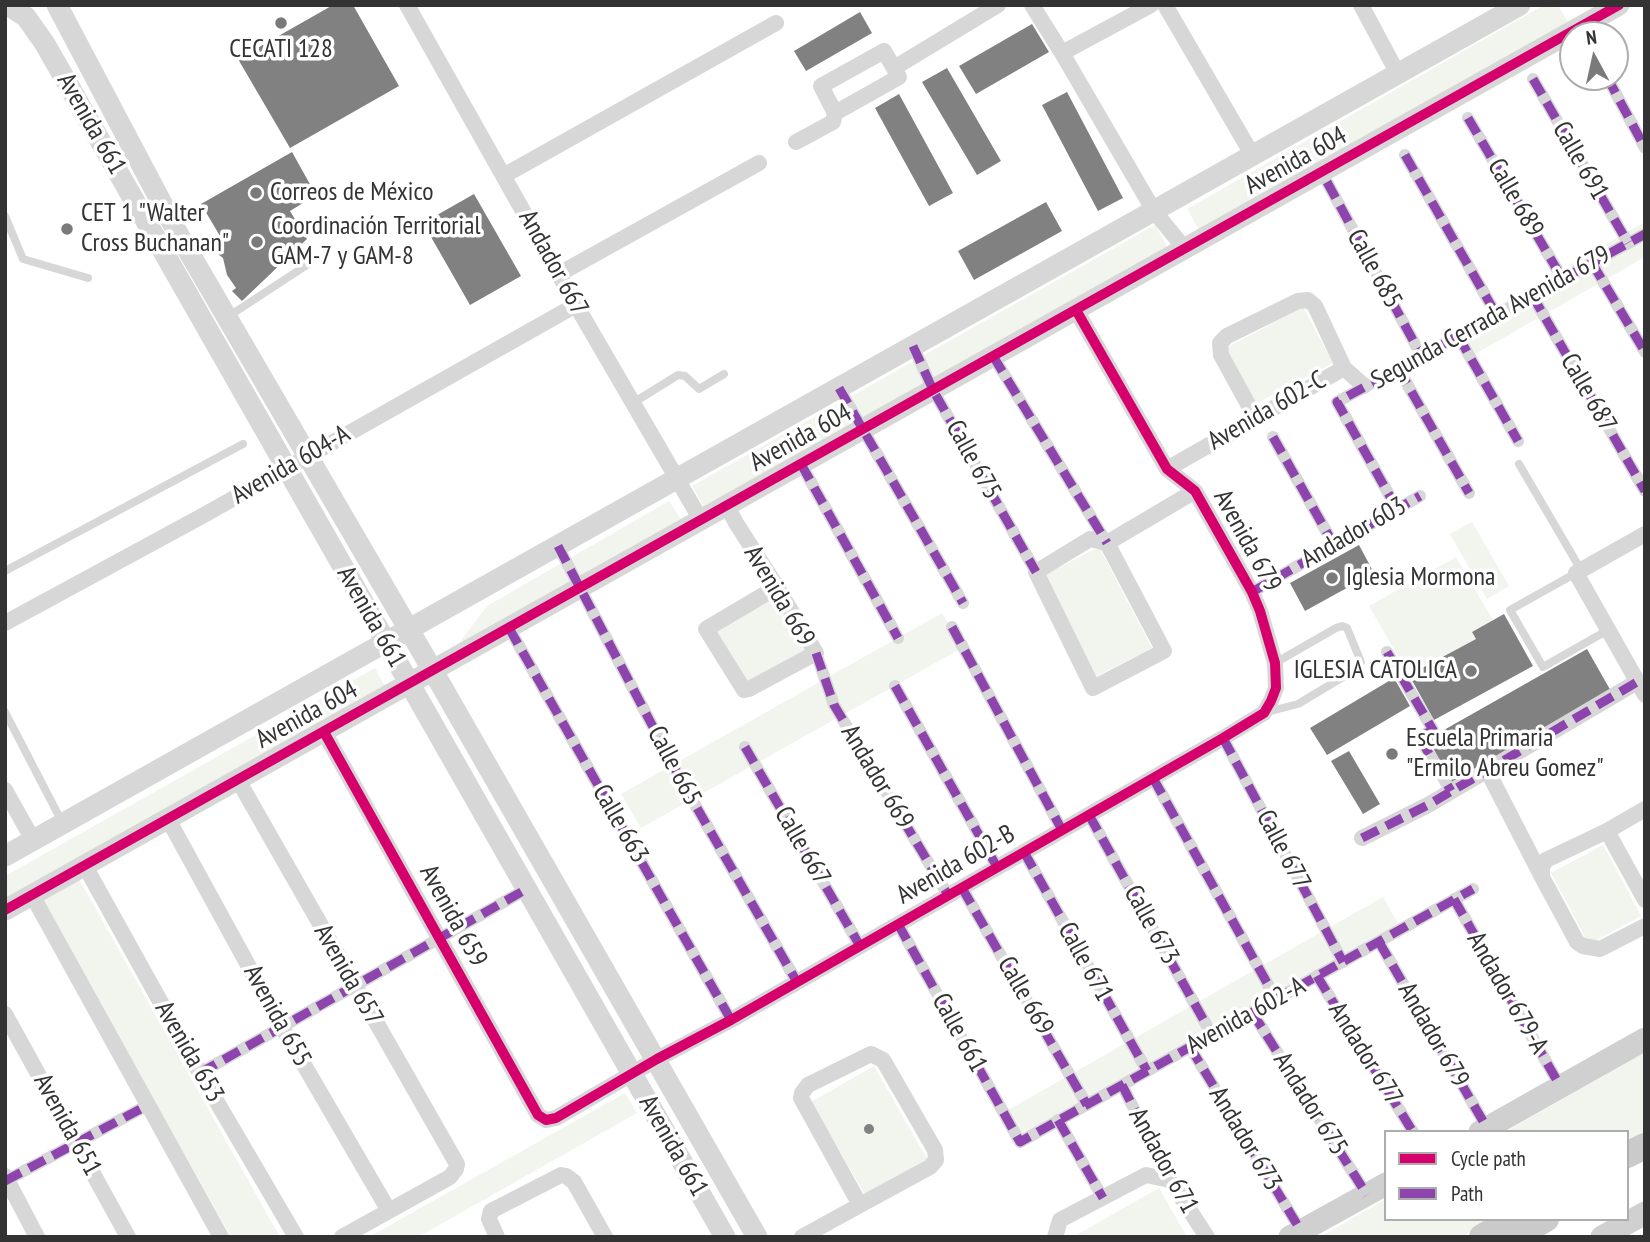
<!DOCTYPE html>
<html>
<head>
<meta charset="utf-8">
<style>
  body { margin:0 }
  #map { position:relative; width:1650px; height:1242px; overflow:hidden; background:#fff; font-family:"PT Sans Narrow",sans-serif }
  canvas { display:block }
  .frame { position:absolute; inset:0; border:7px solid #333; pointer-events:none }
  .legend { position:absolute; left:1384px; top:1130px; width:245px; height:91px; box-sizing:border-box; background:#fff; border:2px solid #adadad; margin:0; padding:9px 12px; list-style:none; font-size:21px; color:#333 }
  .legend li { display:flex; align-items:center; gap:14px; height:35px }
  .legend b { width:35px; border:2px solid #adadad }
  .north { position:absolute; left:1559px; top:21px; width:70px; height:70px; box-sizing:border-box; background:#fff; border:2px solid #adadad; border-radius:50%; rotate:352deg; font-size:19px; font-weight:700; line-height:28px; text-align:center; color:#333 }
  .north::after { content:''; display:block; margin:auto; width:24px; height:32px; background:#7a7a7a; clip-path:polygon(50% 0,100% 100%,50% 72%,0 100%) }
</style>
</head>
<body>
<div id="map">
<canvas width="1650" height="1242"></canvas>
<div class="frame"></div>
<ul class="legend">
<li><b style="height:9px;background:#d6006c"></b>Cycle path</li>
<li><b style="height:9px;background:#8e44ad"></b>Path</li>
</ul>
<div class="north">N</div>
</div>
<script>
const context = document.querySelector('canvas').getContext('2d');
context.lineJoin = 'round';
function paint(path, color) { context.fillStyle = color; context.fill(path, 'evenodd'); }
const toPath = rows => new Path2D(rows.map(r => 'M' + r).join(''));
function stroke(path, color, width, dash) { context.strokeStyle = color; context.lineWidth = width; context.lineCap = dash ? 'butt' : 'round'; context.setLineDash(dash || []); context.stroke(path); }
function write(font, color, halo, rows, align = 'center') {
  context.font = font + ' "PT Sans Narrow",sans-serif'; context.lineWidth = 7; context.setLineDash([]); context.textBaseline = 'middle'; context.strokeStyle = halo; context.fillStyle = color; for (const [text, x, y, turn = 0] of rows) {
    context.save(); context.translate(x, y); context.rotate((+turn || 0) * Math.PI / 180); context.textAlign = isNaN(turn) ? turn : align; if (halo) context.strokeText(text, 0, 0); context.fillText(text, 0, 0); context.restore();
  }
}
const green = toPath([
  [1544,5,1558,5,1569,24,1201,233,1187,209],
  [1645,222,1645,257,1475,354,1460,327],
  [1155,225,1168,248,705,509,692,486],
  [1303,307,1333,363,1255,404,1226,348],
  [669,501,682,521,456,647,487,606],
  [1472,522,1509,586,1487,599,1450,534],
  [1099,547,1152,648,1095,677,1041,577],
  [1456,557,1493,620,1472,632,1476,639,1409,675,1369,606],
  [776,594,809,652,746,687,713,629],
  [942,613,962,648,641,828,621,794],
  [375,668,385,686,5,900,5,876],
  [1603,845,1641,916,1589,944,1551,873],
  [79,879,280,1237,231,1237,41,900],
  [1383,897,1399,925,1025,1138,1008,1110],
  [1645,1052,1645,1133,1627,1143,1627,1132,1505,1132],
  [874,1066,927,1159,865,1195,811,1102],
  [625,1093,637,1113,418,1237,369,1237],
  [1159,1188,1187,1237,1073,1237],
  [1386,1199,1386,1219,1493,1219,1462,1237,1320,1237]
]);
const building = toPath([
  [333,5,353,5,399,86,290,148,238,59],
  [860,12,872,33,806,71,794,51],
  [1032,24,1049,52,976,94,959,66],
  [947,68,1001,161,977,175,922,82],
  [1067,92,1123,198,1098,211,1042,105],
  [899,94,953,193,929,206,875,108],
  [292,152,316,195,290,211,307,239,242,301,232,291,236,288,227,275,223,258,205,244,220,236,201,204],
  [474,194,521,276,470,305,423,223],
  [1046,202,1062,231,974,280,958,251],
  [1359,545,1374,573,1305,611,1290,583],
  [1504,614,1533,666,1434,720,1409,675,1476,639,1472,632],
  [1587,649,1612,693,1452,782,1428,739],
  [1394,678,1410,706,1327,755,1310,728],
  [1349,751,1380,804,1363,814,1331,761],
  '864 1129a5 5 0 1 1 10 0a5 5 0 1 1-10 0Z'
]);
const service = toPath([
  [5,216,23,259,88,278],
  [229,316,310,263],
  [633,403,678,375,685,376,699,389,724,374],
  [1519,464,1581,570],
  [5,571,243,444],
  [1576,573,1510,610,1543,667,1608,630],
  [5,712,62,822],
  [1267,712,1298,704,1358,668,1361,662,1347,628,1342,626,1336,628,1275,663]
]);
const pedestrian = toPath([
  [1607,77,1645,148],
  [1533,79,1628,243],
  [1468,118,1562,278],
  [1405,155,1496,314],
  [1327,182,1421,355],
  [1592,263,1645,352],
  [1532,295,1645,491],
  [1458,336,1518,441],
  [913,346,933,390,1036,572],
  [993,356,1107,543],
  [1398,368,1469,493],
  [839,388,963,603],
  [1273,437,1334,545],
  [801,464,898,638],
  [1397,509,1337,402,1645,234],
  [558,546,682,782,797,982],
  [1252,592,1420,496],
  [952,627,1062,830],
  [509,628,731,1020],
  [1387,652,1433,730,1419,737,1451,791],
  [816,653,834,705,948,895],
  [895,686,997,867],
  [1223,738,1343,962],
  [745,747,860,946],
  [1153,778,1276,999],
  [1089,815,1212,1035],
  [1024,852,1147,1071],
  [962,888,1087,1105],
  [1454,899,1560,1086],
  [898,924,1020,1142,1473,889],
  [1379,942,1487,1128],
  [1317,976,1413,1132],
  [1252,1012,1367,1195],
  [1190,1047,1301,1231],
  [200,1073,525,890],
  [1122,1085,1170,1180],
  [1058,1120,1103,1198],
  [5,1181,148,1105]
]);
const minor = toPath([
  [407,5,576,305,701,520],
  [1032,5,1062,53,1154,211,1185,249],
  [1165,5,1253,156],
  [1361,5,1398,74],
  [884,51,899,77,835,113,821,86,884,51],
  [1062,53,1151,5],
  [894,68,998,5],
  [796,142,833,122,835,113],
  [505,175,776,23],
  [559,274,759,163],
  [1255,417,1221,355,1220,343,1227,336,1298,301,1308,300,1315,306,1344,368],
  [1167,469,1344,368,1364,386],
  [727,506,736,523,777,587,816,653,749,689,744,690,706,629,777,587],
  [1645,534,1576,573,1645,695],
  [1090,539,1107,543,1164,651,1093,688,1036,572,1090,539],
  [1107,543,1195,491],
  [5,623,204,515,576,305],
  [324,732,538,1115,546,1120,556,1118,657,1059,731,1020,1223,738,1264,713,1271,701,1276,688,1275,663,1260,611,1252,592,1195,491,1167,469,1076,310],
  [1487,770,1542,877],
  [238,780,457,1164,456,1169,450,1177,342,1237],
  [5,790,33,840],
  [1645,809,1607,831,1546,860,1542,867,1542,877,1577,942,1583,946,1600,949,1645,926],
  [168,819,282,1027,389,1211],
  [1607,831,1645,900],
  [1362,838,1428,805,1637,682],
  [85,866,200,1073,296,1237],
  [32,895,221,1237],
  [5,1014,128,1237],
  [5,1176,37,1237],
  [497,1237,489,1219,491,1211,561,1175,566,1176,574,1182,605,1237],
  [802,1237,860,1205,930,1167,936,1160,935,1150,883,1060,871,1054,808,1085,802,1093,801,1098,860,1205],
  [1055,1237,1060,1220,1146,1175,1170,1180,1207,1237]
]);
const tertiary = toPath([
  [8,5,26,17,45,44,725,1237],
  [57,5,176,230,433,671,757,1237],
  [5,856,1520,5],
  [5,910,1619,5]
]);
const secondary = toPath([
  [1480,1132,1645,1039],
  [1290,1237,1386,1184],
  [1602,1237,1645,1213]
]);
const primary = toPath([
  [1627,1155,1645,1146],
  [1482,1237,1513,1219],
  [1514,1237,1546,1219]
]);
const quiet = toPath([
  [1607,77,1645,148],
  [1533,79,1628,243],
  [1468,118,1562,278],
  [1405,155,1496,314],
  [1327,182,1421,355],
  [1592,263,1645,352],
  [1532,295,1645,491],
  [1458,336,1518,441],
  [913,346,933,390,1036,572],
  [993,356,1107,543],
  [1398,368,1469,493],
  [839,388,963,603],
  [1273,437,1334,545],
  [801,464,898,638],
  [1397,509,1337,402,1645,234],
  [558,546,682,782,797,982],
  [1252,592,1420,496],
  [952,627,1062,830],
  [509,628,731,1020],
  [1387,652,1433,730,1419,737,1451,791],
  [816,653,834,705,948,895],
  [895,686,997,867],
  [1223,738,1343,962],
  [745,747,860,946],
  [1153,778,1276,999],
  [1089,815,1212,1035],
  [1362,838,1428,805,1637,682],
  [1024,852,1147,1071],
  [962,888,1087,1105],
  [1454,899,1560,1086],
  [898,924,1020,1142,1473,889],
  [1379,942,1487,1128],
  [1317,976,1413,1132],
  [1252,1012,1367,1195],
  [1190,1047,1301,1231],
  [200,1073,525,890],
  [1122,1085,1170,1180],
  [1058,1120,1103,1198],
  [5,1181,148,1105]
]);
const cycleway = toPath([
  [324,732,538,1115,546,1120,556,1118,657,1059,731,1020,1223,738,1264,713,1271,701,1276,688,1275,663,1260,611,1252,592,1195,491,1167,469,1076,310],
  [5,910,1619,5]
]);
const markers = [
  [281,23,7,"#7a7a7a"],
  [256,193,7,"#7a7a7a"],
  [67,229,7,"#7a7a7a"],
  [257,242,7,"#7a7a7a"],
  [1332,578,7,"#7a7a7a"],
  [1471,671,7,"#7a7a7a"],
  [1392,754,7,"#7a7a7a"]
];
const poiNames = [
  ["CECATI 128",281,50,"center"],
  ["Correos de México",270,193],
  ["CET 1 \"Walter",81,214],
  ["Cross Buchanan\"",81,244],
  ["Coordinación Territorial",271,227],
  ["GAM-7 y GAM-8",271,257],
  ["Iglesia Mormona",1346,578],
  ["IGLESIA CATOLICA",1457,671,"right"],
  ["Escuela Primaria",1406,739],
  ["\"Ermilo Abreu Gomez\"",1406,769]
];
const streetNames = [
  ["Avenida 661",91,124,60],
  ["Avenida 604",1296,161,-29],
  ["Calle 691",1580,161,60],
  ["Calle 689",1515,198,60],
  ["Andador 667",553,263,61],
  ["Calle 685",1374,269,61],
  ["Segunda Cerrada Avenida 679",1491,318,-29],
  ["Calle 687",1588,393,60],
  ["Avenida 602-C",1267,411,-30],
  ["Avenida 604",801,438,-29],
  ["Calle 675",973,460,61],
  ["Avenida 604-A",291,465,-30],
  ["Andador 603",1354,533,-30],
  ["Avenida 679",1247,541,61],
  ["Avenida 669",779,596,59],
  ["Avenida 661",371,617,60],
  ["Avenida 604",307,715,-29],
  ["Calle 665",674,766,62],
  ["Andador 669",877,777,59],
  ["Calle 663",620,824,60],
  ["Calle 667",802,846,60],
  ["Calle 677",1283,850,62],
  ["Avenida 602-B",956,865,-30],
  ["Avenida 659",453,916,61],
  ["Calle 673",1151,925,61],
  ["Calle 671",1085,962,61],
  ["Avenida 657",348,975,60],
  ["Andador 679-A",1507,993,60],
  ["Calle 669",1025,996,60],
  ["Avenida 655",277,1016,61],
  ["Avenida 602-A",1246,1016,-29],
  ["Calle 661",959,1033,61],
  ["Andador 679",1433,1035,60],
  ["Avenida 653",189,1052,60],
  ["Andador 677",1365,1054,58],
  ["Andador 675",1310,1104,58],
  ["Avenida 651",67,1125,61],
  ["Andador 673",1245,1139,59],
  ["Avenida 661",673,1146,60],
  ["Andador 671",1163,1161,61]
];
paint(green, '#f1f5ed');
paint(building, '#818181');
stroke(service, '#d7d7d7', 8);
stroke(pedestrian, '#d7d7d7', 12);
stroke(minor, '#d7d7d7', 16);
stroke(tertiary, '#d7d7d7', 21);
stroke(secondary, '#d0d0d0', 23);
stroke(primary, '#cacaca', 26);
stroke(quiet, '#8e44ad', 9, [18, 9]);
stroke(cycleway, '#d6006c', 10);
for (const [x, y, r, color] of markers) { const dot = new Path2D(); dot.arc(x, y, r, 0, 2 * Math.PI); context.fillStyle = color; context.fill(dot); stroke(dot, '#fff', 2.5); }
write('26px', '#333', '#fff', poiNames, 'left');
write('26px', '#333', '#fff', streetNames);
</script>
</body>
</html>
